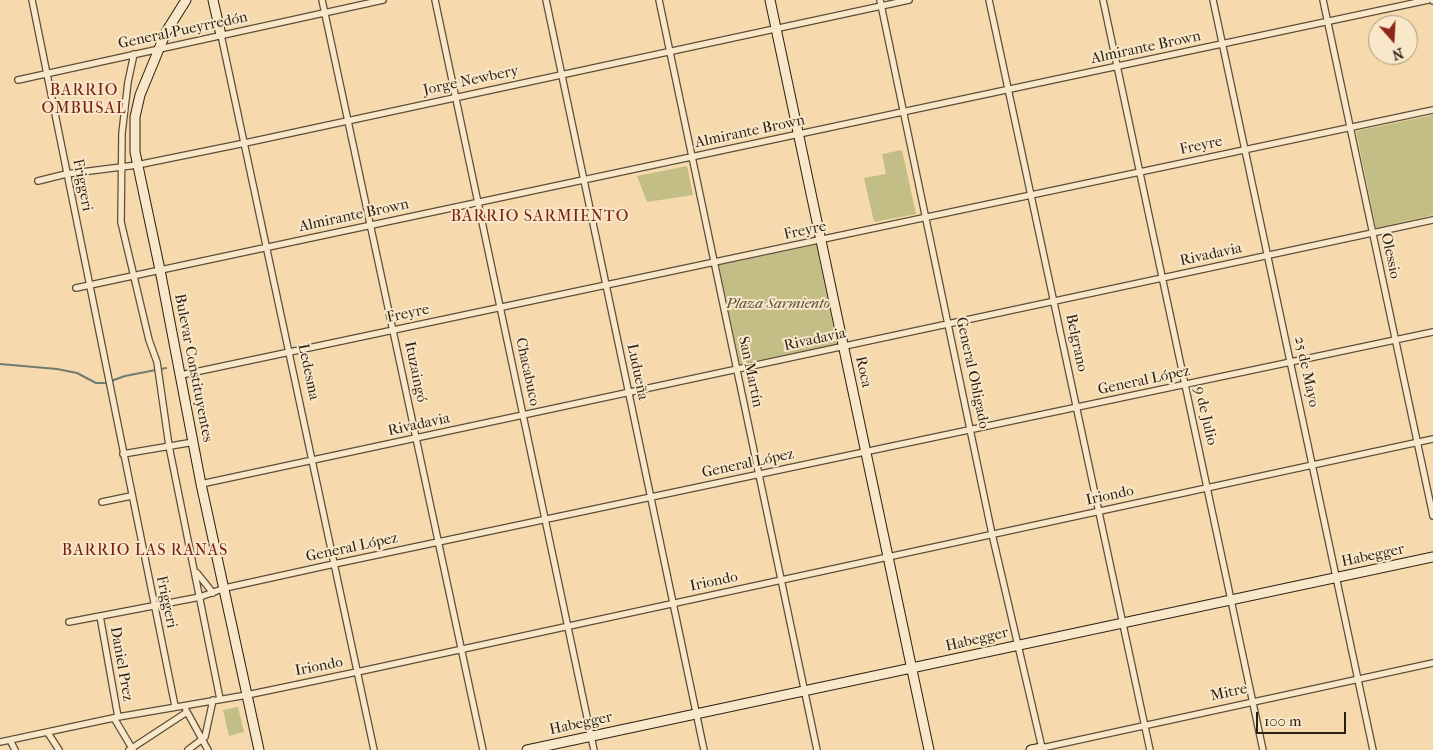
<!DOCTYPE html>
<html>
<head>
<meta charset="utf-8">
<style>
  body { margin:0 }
  #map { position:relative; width:1433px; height:750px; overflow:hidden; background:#f6daae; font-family:"IM FELL French Canon",serif }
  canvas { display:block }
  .north { position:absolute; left:1368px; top:15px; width:50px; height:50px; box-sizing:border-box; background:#f9e7ca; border:1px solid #a69780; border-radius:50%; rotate:161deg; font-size:14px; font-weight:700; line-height:20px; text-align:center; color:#291f12 }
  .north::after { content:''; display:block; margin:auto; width:18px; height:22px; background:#8f2418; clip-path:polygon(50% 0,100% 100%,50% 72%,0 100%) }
  .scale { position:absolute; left:1256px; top:712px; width:90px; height:22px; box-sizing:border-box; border:2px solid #291f12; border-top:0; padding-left:6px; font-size:15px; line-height:18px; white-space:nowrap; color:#291f12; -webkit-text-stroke:4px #f9e7ca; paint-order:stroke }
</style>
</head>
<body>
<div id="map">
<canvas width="1433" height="750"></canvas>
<div class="north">N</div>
<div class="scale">100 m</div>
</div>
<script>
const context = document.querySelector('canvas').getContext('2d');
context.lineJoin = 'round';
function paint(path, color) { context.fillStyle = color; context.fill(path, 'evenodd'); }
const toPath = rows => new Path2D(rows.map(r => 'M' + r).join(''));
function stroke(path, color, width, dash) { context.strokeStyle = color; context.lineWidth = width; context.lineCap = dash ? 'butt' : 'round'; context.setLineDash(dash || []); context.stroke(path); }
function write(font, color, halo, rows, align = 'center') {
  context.font = font + ' "IM FELL French Canon",serif'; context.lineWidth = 4; context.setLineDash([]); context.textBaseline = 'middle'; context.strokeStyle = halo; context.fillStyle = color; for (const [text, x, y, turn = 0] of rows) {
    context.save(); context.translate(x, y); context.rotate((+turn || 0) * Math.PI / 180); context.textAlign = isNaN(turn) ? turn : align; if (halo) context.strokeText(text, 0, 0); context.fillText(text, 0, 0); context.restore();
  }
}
const green = toPath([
  [1433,115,1433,215,1376,228,1356,131],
  [902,150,916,214,874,222,864,178,886,174,882,154],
  [687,166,693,195,647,202,637,176],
  [816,245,837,344,740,364,719,265],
  [238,707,244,732,229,736,223,710]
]);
const stream = toPath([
  [0,364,57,369,77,373,96,383,107,383],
  [111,381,125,376,166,368]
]);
const street = toPath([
  [32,0,175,706],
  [322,0,483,750],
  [435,0,594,750],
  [546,0,704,750],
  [659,0,817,750],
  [880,0,992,534,1042,748,1433,663],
  [989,0,1150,750],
  [1103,0,1263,750],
  [1213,0,1373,750],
  [1323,0,1433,516],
  [1433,0,1433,1],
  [221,35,374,750],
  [134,54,128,82,122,133,121,222,149,340,157,362,169,446,220,699],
  [18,80,383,0],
  [38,181,66,174,137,165,245,143,909,0],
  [76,288,1428,0],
  [181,375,1433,110],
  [123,454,194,442],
  [201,484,1433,220],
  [102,502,131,496],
  [197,573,213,593],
  [100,616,118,717],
  [69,622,200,597,225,588,334,564,1433,332],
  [186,710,208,750],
  [114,718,133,750],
  [48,733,59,750],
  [10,740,15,750],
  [0,742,118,717,247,695,357,672,1433,439],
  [129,750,187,712],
  [188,750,205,737,213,700]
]);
const secondary = toPath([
  [186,0,166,32,140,95,135,117,135,152,160,270,201,484,259,750],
  [213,0,221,35],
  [770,0,929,750],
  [527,750,1433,557],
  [1031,750,1042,748,1042,750]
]);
const streetNames = [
  ["General Pueyrredón",183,31,-12],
  ["Almirante Brown",1146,48,-12],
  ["Jorge Newbery",471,81,-12],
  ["Almirante Brown",750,132,-12],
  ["Freyre",1201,146,-12],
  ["Friggeri",82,185,79],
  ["Almirante Brown",354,216,-12],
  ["Freyre",805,231,-12],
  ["Rivadavia",1211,255,-12],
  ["Olessio",1390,256,78],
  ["Freyre",408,314,-12],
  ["Rivadavia",815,340,-12],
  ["Belgrano",1076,343,78],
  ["Bulevar Constituyentes",193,368,79],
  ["Ledesma",308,372,78],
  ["Ituzaingó",415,372,78],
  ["Chacabuco",527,372,78],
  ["Ludueña",637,372,78],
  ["San Martín",750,372,78],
  ["Roca",863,372,78],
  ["25 de Mayo",1306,372,78],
  ["General Obligado",972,373,78],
  ["General López",1144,381,-12],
  ["9 de Julio",1205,416,77],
  ["Rivadavia",419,425,-12],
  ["General López",748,464,-12],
  ["Iriondo",1110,496,-12],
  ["General López",352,548,-12],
  ["Habegger",1373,556,-12],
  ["Iriondo",714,582,-12],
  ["Friggeri",166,602,78],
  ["Habegger",977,640,-13],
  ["Daniel Prez",121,664,80],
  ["Iriondo",319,667,-11],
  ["Mitre",1229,693,-12],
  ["Habegger",581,724,-12]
];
const parkNames = [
  ["Plaza Sarmiento",778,304]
];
const neighbourhoodNames = [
  ["BARRIO",84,91],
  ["OMBUSAL",84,109],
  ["BARRIO SARMIENTO",540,217],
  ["BARRIO LAS RANAS",145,551]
];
paint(green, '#c2be86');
stroke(stream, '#6f7c70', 2);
stroke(street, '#5c4e39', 8);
stroke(secondary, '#291f12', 11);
stroke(street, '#f9e7ca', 5.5);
stroke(secondary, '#f9e7ca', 9);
write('15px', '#291f12', '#f9e7ca', streetNames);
write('italic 15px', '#574f35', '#f9e7ca', parkNames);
context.letterSpacing = '1px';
write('16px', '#7a1f14', '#f9e7ca', neighbourhoodNames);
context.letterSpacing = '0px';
</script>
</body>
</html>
